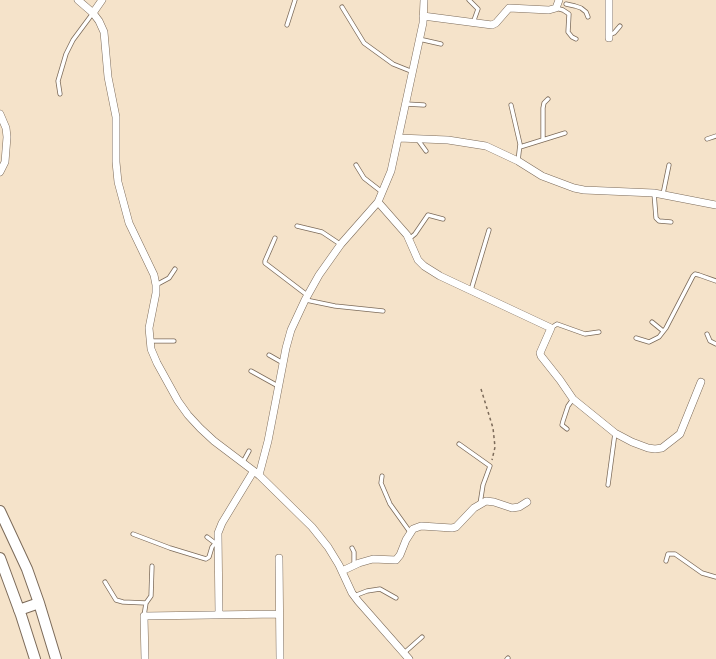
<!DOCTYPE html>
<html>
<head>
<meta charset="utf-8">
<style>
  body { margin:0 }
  canvas { display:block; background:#f5e3ca }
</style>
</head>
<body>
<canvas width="716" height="659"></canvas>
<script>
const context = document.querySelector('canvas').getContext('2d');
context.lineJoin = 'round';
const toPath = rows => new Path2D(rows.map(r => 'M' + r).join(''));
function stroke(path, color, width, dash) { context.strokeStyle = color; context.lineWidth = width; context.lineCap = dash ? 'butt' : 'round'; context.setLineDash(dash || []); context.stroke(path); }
const path = toPath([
  [481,389,493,428,495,447,492,460]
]);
const lane = toPath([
  [469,0,478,9,473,23],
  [566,4,575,6,581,8,586,12,588,17],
  [342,7,364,43,393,64,413,72],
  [556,8,563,10,569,14,568,32,572,37,576,39],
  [287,25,295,0],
  [609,35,614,33,620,26],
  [419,39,441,44],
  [60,94,58,81,66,54,73,40,93,13],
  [406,104,424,105],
  [511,105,520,144,518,161],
  [543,139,543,108,544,103,548,99],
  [707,139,716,136],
  [418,140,426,151],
  [520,147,565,133],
  [356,165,364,178,382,192],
  [654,193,656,218,659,221,671,222],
  [663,194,669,165],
  [297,226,322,232,340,244],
  [275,238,265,261,265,263,307,295],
  [409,239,415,234,428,215,443,219],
  [156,285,169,278,175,269],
  [471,290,489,230],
  [306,300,335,306,383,311],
  [652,322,663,331],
  [551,328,557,324,585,334,599,332],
  [707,334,710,341,716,344],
  [636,338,649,342,659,337,666,328,693,276,695,274,699,275,716,281],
  [151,341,174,341],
  [269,355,283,363],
  [251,371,278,386],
  [567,429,562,425,563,421,568,406,573,399],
  [459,444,490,466,483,485,480,504],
  [243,462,249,451],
  [382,476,381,483,390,504,410,532],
  [608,485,615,433],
  [133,534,170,548,206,559,209,557,212,547,217,541],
  [207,537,215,543],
  [352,548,354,552,354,565],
  [666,561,668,554,675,554,702,573,716,577],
  [105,582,116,600,123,602,146,603],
  [354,596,367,591,380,589,396,598],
  [144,616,146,603,151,596,152,566],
  [404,653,422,637],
  [507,659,508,658]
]);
const street = toPath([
  [78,0,93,13,99,21,104,32,108,77,116,117,116,162,118,182,129,223,154,275,156,285,156,293,149,328,151,349,157,363,178,401,188,415,200,428,214,441,259,475,312,527,328,547,339,565,352,593,358,601,409,659],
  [609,0,609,38],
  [93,13,102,0],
  [423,16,492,25,496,23,509,8,549,10,556,8,559,0],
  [0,114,6,128,7,137,5,162,0,172],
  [399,138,448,140,486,146,518,161,542,176,574,188,584,190,654,193,716,205],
  [378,202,407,235,418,260,424,266,440,276,551,328,540,353,541,356,560,380,573,399,615,433,632,442,648,448,655,449,662,448,680,434,701,382],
  [259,475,268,441,286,348,291,330,305,300,319,275,341,244,378,202,391,171,423,23,424,0],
  [279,558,280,659],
  [342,571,359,563,373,559,396,560,400,555,406,540,413,529,421,526,452,528,456,527,474,508,486,501,494,502,512,508,519,507,527,502],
  [219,615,218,533,222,523,253,472],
  [145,659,144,616,279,614]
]);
const secondary = toPath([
  [0,511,27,569,39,603,56,659],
  [0,558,21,615,35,659],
  [19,610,39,603]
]);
stroke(lane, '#7c6b5a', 5);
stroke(street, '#7c6b5a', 8);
stroke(secondary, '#7c6b5a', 12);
stroke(path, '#7c6b5a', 1.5, [3, 3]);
stroke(lane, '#fff', 3.5);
stroke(street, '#fff', 7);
stroke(secondary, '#fff', 10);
</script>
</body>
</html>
